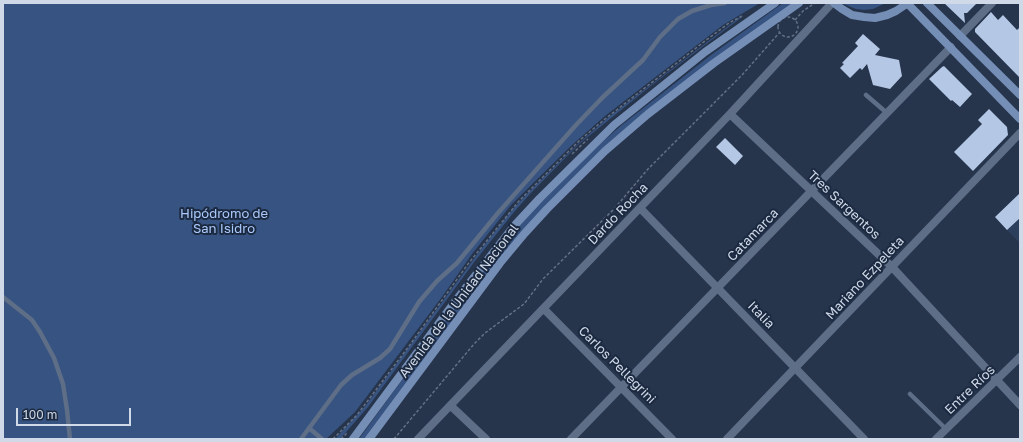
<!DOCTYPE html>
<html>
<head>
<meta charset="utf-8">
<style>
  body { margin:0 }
  #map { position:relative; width:1023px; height:442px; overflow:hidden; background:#26344c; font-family:"Golos Text",sans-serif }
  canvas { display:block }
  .frame { position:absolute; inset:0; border:4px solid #cfd9e8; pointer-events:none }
  .scale { position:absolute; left:16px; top:408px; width:115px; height:18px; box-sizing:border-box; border:2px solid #cfd9e8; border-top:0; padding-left:5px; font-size:12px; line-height:14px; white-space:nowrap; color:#cfd9e8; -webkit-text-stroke:3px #1c2a41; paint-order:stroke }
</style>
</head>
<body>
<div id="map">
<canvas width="1023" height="442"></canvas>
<div class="frame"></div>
<div class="scale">100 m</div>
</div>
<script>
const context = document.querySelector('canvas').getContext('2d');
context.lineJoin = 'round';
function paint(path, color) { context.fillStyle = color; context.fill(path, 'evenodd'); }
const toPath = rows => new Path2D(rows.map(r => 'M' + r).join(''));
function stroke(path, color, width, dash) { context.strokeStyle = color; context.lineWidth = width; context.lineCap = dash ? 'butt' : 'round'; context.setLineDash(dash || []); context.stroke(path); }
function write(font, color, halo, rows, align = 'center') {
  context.font = font + ' "Golos Text",sans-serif'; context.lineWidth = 4; context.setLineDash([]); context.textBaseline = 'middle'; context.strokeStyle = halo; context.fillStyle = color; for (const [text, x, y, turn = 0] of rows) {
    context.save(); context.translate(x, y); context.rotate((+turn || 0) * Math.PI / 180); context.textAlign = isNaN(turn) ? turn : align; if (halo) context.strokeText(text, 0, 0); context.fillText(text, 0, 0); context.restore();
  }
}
const built = toPath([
  [1020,218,1020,243,1007,230]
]);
const green = toPath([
  [3,3,760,3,723,25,605,116,572,145,511,205,472,254,442,297,355,412,326,439,3,439],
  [783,3,792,4,685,82,613,139,552,199,371,431,365,439,359,439,428,344,503,245,534,209,601,143,623,124,711,55],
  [841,3,886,3,873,9,864,10,856,9],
  [740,17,742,17,652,85,579,144,529,195,514,212,475,261,368,407,340,439,335,439,366,405,482,248,512,210,528,193,578,144,610,116]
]);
const building = toPath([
  [944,3,977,3,967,13,964,13,965,23],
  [991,12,998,20,1003,15,1017,30,1020,27,1020,78,975,32,975,29],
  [863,34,880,49,875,55,899,60,902,76,890,89,873,85,867,64,862,70,860,68,850,78,840,68,844,64,842,63,858,46,855,43],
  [944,66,972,94,960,107,952,100,951,101,929,79,942,67],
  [989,109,1007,127,1008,135,973,171,954,152,982,124,978,120],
  [725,138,743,156,735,165,716,147],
  [1020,193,1020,218,1007,230,995,217]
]);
const path = toPath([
  '778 27a10 10 0 1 1 20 0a10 10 0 1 1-20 0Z',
  [795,20,803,11,815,3],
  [572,154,588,139],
  [333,439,357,415,409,346,468,264,519,201,580,140,605,119,705,41,729,23,742,16],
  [341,439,348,432],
  [394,439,474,344,485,333,524,304,543,279,614,209,648,169,742,75,779,33]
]);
const lane = toPath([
  [866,95,887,113],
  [3,297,32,320,40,332,54,358,63,384,67,410,70,439],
  [910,394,946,429],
  [309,428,322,439],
  [301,439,341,385,352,375,380,358,390,349,419,302,437,281,457,263,498,213,576,125,603,97,643,60,660,37,678,19,692,11,711,5,725,3]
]);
const street = toPath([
  [960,36,992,3],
  [730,114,892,267,1020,405],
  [640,208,864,439],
  [544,309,672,439],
  [451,406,486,439],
  [418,439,730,114,832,3],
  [571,439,951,47],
  [727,439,1020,133],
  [936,439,1020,357]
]);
const secondary = toPath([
  [834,3,842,9,852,15,864,17,875,18,887,15,896,11,908,3],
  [907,3,1020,119],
  [927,3,1020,95],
  [353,439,457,299,514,226,540,198,614,125,705,52,775,3],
  [369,439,500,263,525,233,547,209,605,151,648,114,714,63,799,3]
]);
const streetNames = [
  ["Tres Sargentos",844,205,43],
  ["Dardo Rocha",618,214,-46],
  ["Catamarca",753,235,-46],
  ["Mariano Ezpeleta",865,278,-47],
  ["Avenida de la Unidad Nacional",459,301,-53],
  ["Italia",761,315,46],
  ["Carlos Pellegrini",617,365,45],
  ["Entre Ríos",970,390,-44]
];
const parkNames = [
  ["Hipódromo de",224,214],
  ["San Isidro",224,229]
];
paint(built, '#2c3f5c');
paint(green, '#375381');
paint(building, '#b4c7e5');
stroke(path, '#647185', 1.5, [3, 2]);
stroke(lane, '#5e6e87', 4.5);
stroke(street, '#5e6e87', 8);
stroke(secondary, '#758eb6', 8);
write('13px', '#cfd9e8', '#1c2a41', streetNames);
write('13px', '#abcafc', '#1c2a41', parkNames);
</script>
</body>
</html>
